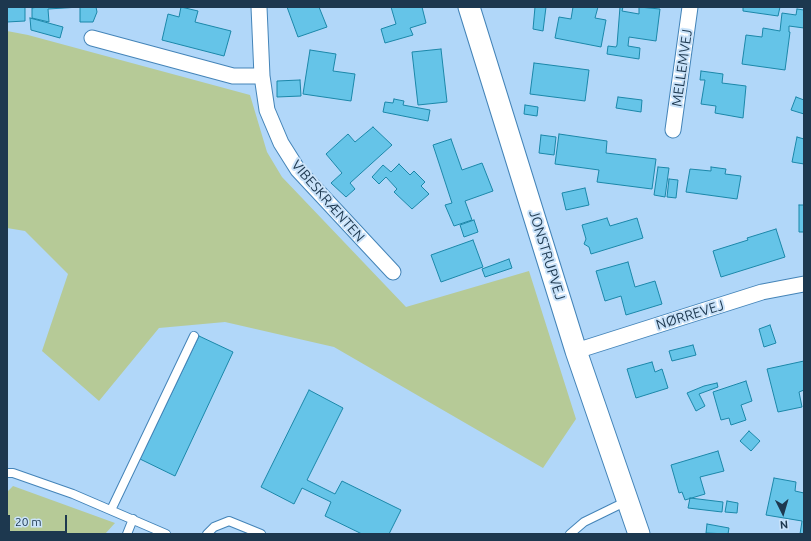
<!DOCTYPE html>
<html>
<head>
<meta charset="utf-8">
<style>
  body { margin:0 }
  #map { position:relative; width:811px; height:541px; overflow:hidden; background:#b1d7f9; font-family:Ubuntu,sans-serif }
  canvas { display:block }
  .frame { position:absolute; inset:0; border:8px solid #1d384f; pointer-events:none }
  .north { position:absolute; left:763px; top:493px; width:40px; height:40px; -webkit-text-stroke:3px #cae3fa; paint-order:stroke; rotate:175deg; font-size:11px; font-weight:700; line-height:16px; text-align:center; color:#1d384f }
  .north::after { content:''; display:block; margin:auto; width:14px; height:18px; background:#1d384f; clip-path:polygon(50% 0,100% 100%,50% 72%,0 100%) }
  .scale { position:absolute; left:8px; top:515px; width:59px; height:18px; box-sizing:border-box; border:2px solid #1d384f; border-top:0; padding-left:5px; font-size:12px; line-height:14px; white-space:nowrap; color:#1d384f; -webkit-text-stroke:3px #cae3fa; paint-order:stroke }
</style>
</head>
<body>
<div id="map">
<canvas width="811" height="541"></canvas>
<div class="frame"></div>
<div class="north">N</div>
<div class="scale">20 m</div>
</div>
<script>
const context = document.querySelector('canvas').getContext('2d');
context.lineJoin = 'round';
function paint(path, color) { context.fillStyle = color; context.fill(path, 'evenodd'); }
const toPath = rows => new Path2D(rows.map(r => 'M' + r).join(''));
function stroke(path, color, width, dash) { context.strokeStyle = color; context.lineWidth = width; context.lineCap = dash ? 'butt' : 'round'; context.setLineDash(dash || []); context.stroke(path); }
function write(font, color, halo, rows, align = 'center') {
  context.font = font + ' Ubuntu,sans-serif'; context.lineWidth = 4; context.setLineDash([]); context.textBaseline = 'middle'; context.strokeStyle = halo; context.fillStyle = color; for (const [text, x, y, turn = 0] of rows) {
    context.save(); context.translate(x, y); context.rotate((+turn || 0) * Math.PI / 180); context.textAlign = isNaN(turn) ? turn : align; if (halo) context.strokeText(text, 0, 0); context.fillText(text, 0, 0); context.restore();
  }
}
const green = toPath([
  [7,31,28,35,250,95,267,152,282,177,406,307,529,271,576,419,543,468,334,347,225,322,159,328,99,401,42,351,68,274,25,231,7,228],
  [13,486,115,523,105,534,7,534,7,492]
]);
const building = toPath([
  [7,7,25,7,25,21,7,22,7,7],
  [38,7,96,7,97,12,93,22,80,22,80,7,48,9,49,22,32,18,32,8,38,7],
  [181,7,198,11,195,22,231,31,224,56,162,40,168,14,179,17,181,7],
  [287,7,319,7,327,27,298,37,287,7],
  [391,7,422,7,426,23,410,28,413,35,385,43,381,29,396,24,391,7],
  [535,7,546,7,543,31,533,29,535,7],
  [573,7,598,7,595,18,606,20,601,47,555,38,559,17,571,19,573,7],
  [620,7,623,7,622,11,639,14,639,7,660,9,656,41,629,37,628,46,640,48,639,59,607,54,608,46,616,47,617,45,620,7],
  [743,7,780,7,778,16,743,11,743,7],
  [797,9,804,10,804,28,789,26,789,32,790,32,785,70,742,64,746,35,762,37,763,28,780,31,782,13,796,15,797,9],
  [30,18,63,27,60,38,31,30,30,18],
  [441,49,447,102,418,105,412,52,441,49],
  [310,50,336,54,333,71,355,74,351,101,303,94,310,50],
  [534,63,589,70,585,101,530,94,534,63],
  [701,71,723,74,722,83,746,86,743,118,715,113,716,106,701,104,705,80,700,80,701,71],
  [300,80,301,96,277,97,277,81,300,80],
  [618,97,642,100,641,112,616,108,618,97],
  [796,97,804,100,804,114,791,110,796,97],
  [394,99,404,101,403,105,430,110,428,121,383,112,385,102,393,103,394,99],
  [525,105,538,107,537,116,524,114,525,105],
  [373,127,392,145,350,183,355,189,346,197,331,183,342,173,326,154,348,134,355,142,373,127],
  [559,134,607,141,606,153,656,159,652,189,597,182,599,170,555,164,559,134],
  [541,135,556,137,554,155,539,153,541,135],
  [797,137,804,139,804,164,792,162,797,137],
  [451,139,462,170,482,163,493,191,465,201,472,220,454,226,445,205,452,203,433,145,451,139],
  [399,164,410,175,414,171,425,182,421,186,429,194,412,209,394,192,397,189,386,177,379,184,372,177,383,165,391,172,399,164],
  [658,167,669,168,665,197,654,195,658,167],
  [711,167,726,169,725,174,741,176,737,199,686,192,690,169,711,171,711,167],
  [669,179,678,180,676,198,667,197,669,179],
  [585,188,589,205,566,210,562,193,585,188],
  [799,205,804,205,804,232,799,232,799,205],
  [607,218,610,226,637,218,643,238,591,254,589,247,584,244,586,239,582,225,607,218],
  [474,220,478,232,464,237,460,225,474,220],
  [776,229,785,257,721,277,713,251,748,240,747,238,776,229],
  [473,240,483,267,441,282,431,255,473,240],
  [509,259,512,268,485,277,482,269,509,259],
  [628,262,635,287,655,281,662,304,626,315,621,296,605,301,596,271,628,262],
  [770,325,776,343,764,347,759,329,770,325],
  [199,336,233,352,175,476,140,459,199,336],
  [693,345,696,355,672,361,669,351,693,345],
  [804,361,804,390,799,392,802,407,778,412,767,369,804,361],
  [652,362,655,372,662,369,668,388,636,398,627,369,652,362],
  [746,381,752,401,741,405,746,420,731,425,729,418,721,420,713,392,746,381],
  [717,383,718,387,699,394,705,406,696,411,687,393,704,386,717,383],
  [309,390,343,408,307,480,335,494,342,481,401,510,389,534,362,534,325,516,331,502,302,488,294,504,261,487,309,390],
  [749,431,760,441,751,451,740,441,749,431],
  [718,451,724,471,700,477,705,494,685,500,682,492,679,493,671,465,718,451],
  [774,478,796,482,795,491,804,493,804,534,800,534,802,521,766,515,774,478],
  [690,498,723,502,722,512,688,508,690,498],
  [727,501,738,503,737,513,725,512,727,501],
  [707,524,729,528,728,534,706,533,707,524]
]);
const lane = toPath([
  [7,473,13,473,73,494,166,534],
  [111,510,194,336],
  [127,534,133,519],
  [207,534,214,527,229,521,261,534],
  [570,534,584,522,627,501]
]);
const street = toPath([
  [259,7,262,76,267,110,281,143,298,170,393,272],
  [92,38,233,76,262,76],
  [673,130,690,7],
  [576,351,762,292,804,284]
]);
const secondary = toPath([
  [469,7,576,351,639,534]
]);
const streetNames = [
  ["MELLEMVEJ",682,68,-82],
  ["VIBESKRÆNTEN",328,201,49],
  ["JONSTRUPVEJ",547,255,73],
  ["NØRREVEJ",690,315,-17]
];
paint(green, '#b6ca97');
paint(building, '#65c4e8');
stroke(building, '#1b87a9', 1);
stroke(lane, '#4484b8', 10);
stroke(street, '#4484b8', 17);
stroke(secondary, '#4484b8', 23);
stroke(lane, '#fff', 8);
stroke(street, '#fff', 15);
stroke(secondary, '#fff', 21);
write('14px', '#1d384f', '#cae3fa', streetNames);
</script>
</body>
</html>
